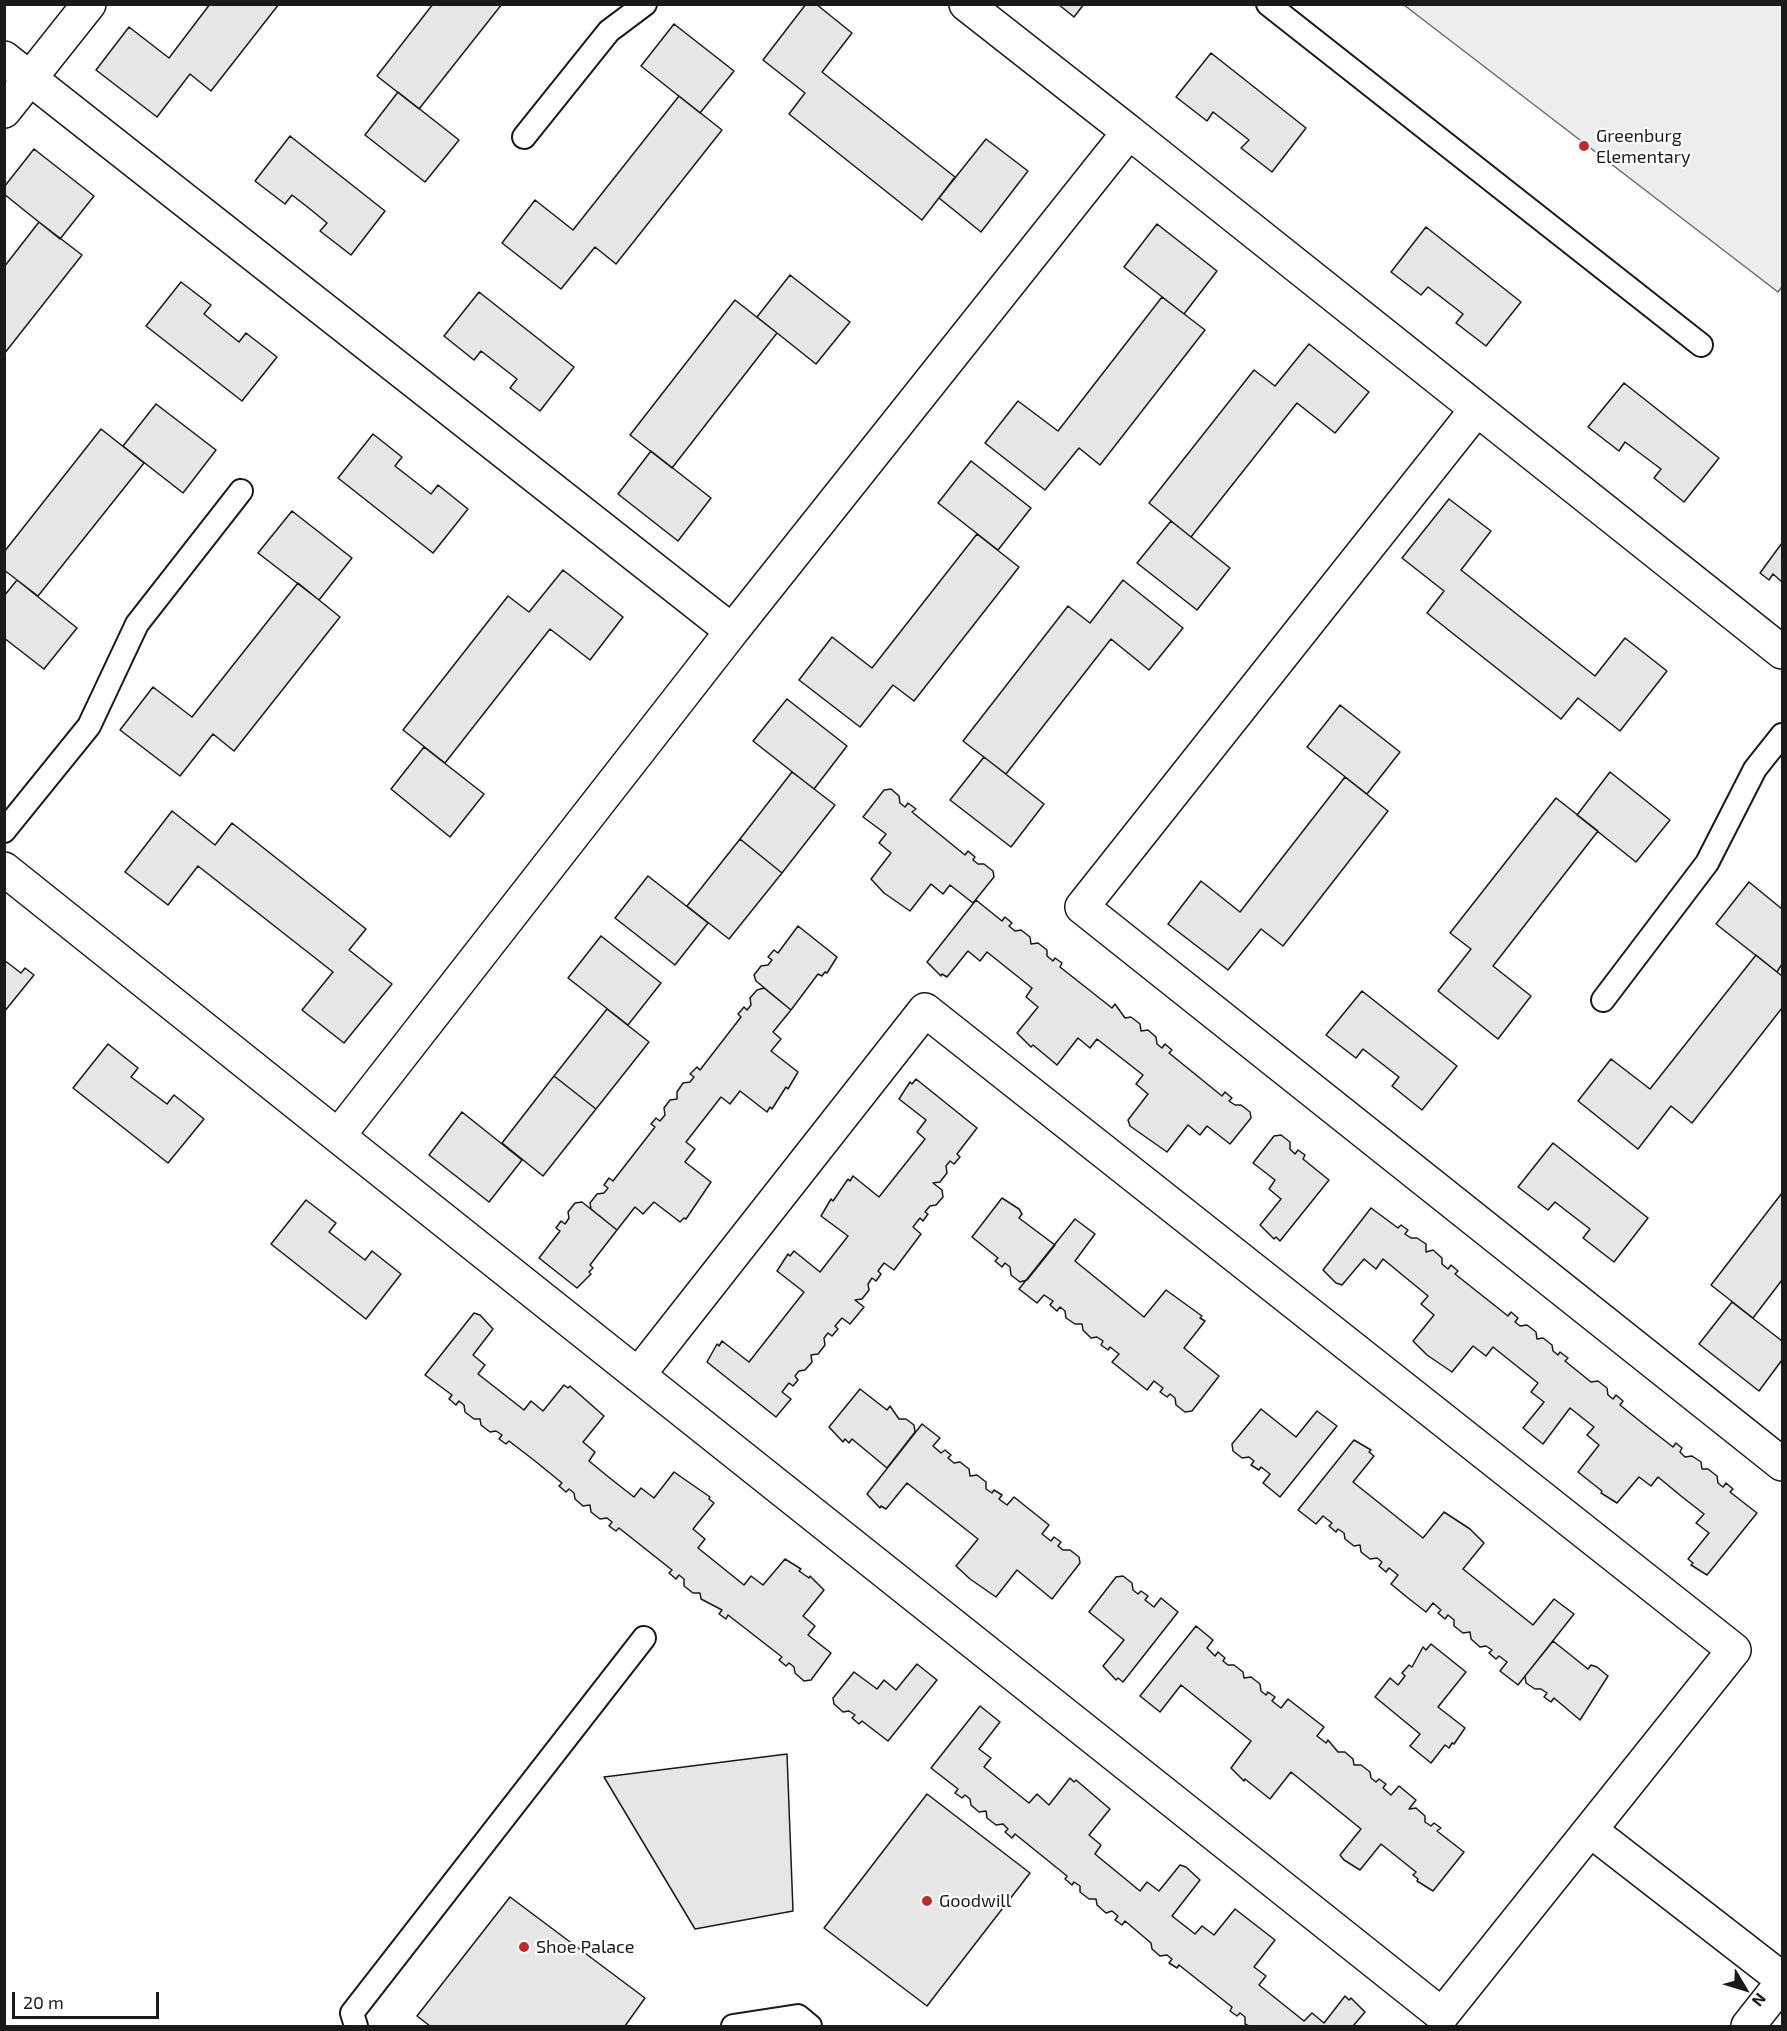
<!DOCTYPE html>
<html>
<head>
<meta charset="utf-8">
<style>
  body { margin:0 }
  #map { position:relative; width:1787px; height:2031px; overflow:hidden; background:#fff; font-family:"Exo 2",sans-serif }
  canvas { display:block }
  .frame { position:absolute; inset:0; border:6px solid #1a1a1a; pointer-events:none }
  .north { position:absolute; left:1715px; top:1959px; width:60px; height:60px; -webkit-text-stroke:4px #fff; paint-order:stroke; rotate:128deg; font-size:16px; font-weight:700; line-height:24px; text-align:center; color:#1a1a1a }
  .north::after { content:''; display:block; margin:auto; width:21px; height:27px; background:#1a1a1a; clip-path:polygon(50% 0,100% 100%,50% 72%,0 100%) }
  .scale { position:absolute; left:12px; top:1992px; width:147px; height:27px; box-sizing:border-box; border:3px solid #1a1a1a; border-top:0; padding-left:8px; font-size:18px; line-height:21px; white-space:nowrap; color:#1a1a1a; -webkit-text-stroke:4px #fff; paint-order:stroke }
</style>
</head>
<body>
<div id="map">
<canvas width="1787" height="2031"></canvas>
<div class="frame"></div>
<div class="north">N</div>
<div class="scale">20 m</div>
</div>
<script>
const context = document.querySelector('canvas').getContext('2d');
context.lineJoin = 'round';
function paint(path, color) { context.fillStyle = color; context.fill(path, 'evenodd'); }
const toPath = rows => new Path2D(rows.map(r => 'M' + r).join(''));
function stroke(path, color, width, dash) { context.strokeStyle = color; context.lineWidth = width; context.lineCap = dash ? 'butt' : 'round'; context.setLineDash(dash || []); context.stroke(path); }
function write(font, color, halo, rows, align = 'center') {
  context.font = font + ' "Exo 2",sans-serif'; context.lineWidth = 4.5; context.setLineDash([]); context.textBaseline = 'middle'; context.strokeStyle = halo; context.fillStyle = color; for (const [text, x, y, turn = 0] of rows) {
    context.save(); context.translate(x, y); context.rotate((+turn || 0) * Math.PI / 180); context.textAlign = isNaN(turn) ? turn : align; if (halo) context.strokeText(text, 0, 0); context.fillText(text, 0, 0); context.restore();
  }
}
const built = toPath([
  [1404,5,1782,5,1782,287,1778,292,1404,5]
]);
const building = toPath([
  [210,4,279,4,211,91,190,74,157,117,96,70,129,27,169,58,210,4],
  [433,4,502,4,419,109,377,76,433,4],
  [806,4,816,4,852,33,822,72,955,177,922,220,789,114,805,93,763,60,806,4],
  [1058,4,1084,4,1074,17,1058,4],
  [674,24,734,71,700,113,641,66,674,24],
  [1211,53,1306,128,1272,172,1241,148,1249,140,1213,112,1207,121,1176,97,1211,53],
  [398,92,459,140,425,182,365,135,398,92],
  [679,96,722,130,616,264,595,247,561,289,502,243,535,200,573,230,679,96],
  [290,136,385,211,351,255,320,231,327,223,310,209,292,195,285,204,255,181,290,136],
  [986,139,1028,171,981,232,939,198,986,139],
  [34,149,94,196,60,239,4,194,4,187,34,149],
  [39,222,82,255,4,354,4,267,39,222],
  [1157,224,1217,271,1184,314,1124,267,1157,224],
  [1426,227,1521,302,1486,346,1456,323,1463,314,1428,287,1421,295,1391,272,1426,227],
  [790,275,850,322,816,364,757,317,790,275],
  [181,282,211,305,204,314,239,342,246,333,277,357,242,401,146,326,181,282],
  [479,292,574,367,540,411,510,388,517,379,481,351,474,360,444,336,479,292],
  [1162,297,1205,330,1100,465,1079,448,1045,490,985,443,1018,401,1058,431,1162,297],
  [735,300,777,333,672,468,630,435,735,300],
  [1309,344,1369,392,1335,433,1297,403,1191,537,1149,503,1254,370,1275,386,1309,344],
  [1624,383,1719,458,1684,502,1654,478,1661,469,1625,442,1619,451,1588,427,1624,383],
  [156,404,216,450,183,493,123,446,156,404],
  [101,429,144,463,38,596,4,570,4,552,101,429],
  [373,434,402,457,395,466,431,494,438,485,468,509,433,553,338,478,373,434],
  [651,451,711,498,678,541,618,494,651,451],
  [971,461,1031,508,998,550,938,503,971,461],
  [1449,499,1491,531,1461,570,1595,676,1625,638,1667,671,1620,731,1578,698,1561,719,1427,613,1444,591,1402,558,1449,499],
  [292,511,352,558,319,600,258,553,292,511],
  [1171,521,1230,568,1197,610,1137,563,1171,521],
  [977,534,1019,567,914,701,893,685,860,727,799,680,832,637,872,668,977,534],
  [1782,543,1782,582,1773,574,1769,580,1760,573,1782,543],
  [563,570,623,617,590,660,550,629,445,763,403,730,508,596,529,612,563,570],
  [17,580,77,628,44,669,4,638,4,596,17,580],
  [1123,580,1183,628,1149,670,1111,639,1006,774,963,741,1068,606,1090,623,1123,580],
  [298,583,340,617,234,751,213,734,180,776,120,730,153,687,192,717,298,583],
  [787,699,847,746,814,789,753,741,787,699],
  [1340,705,1400,752,1367,794,1307,747,1340,705],
  [424,747,484,794,450,837,391,789,424,747],
  [984,757,1044,804,1011,847,950,800,984,757],
  [792,772,835,805,782,873,740,839,792,772],
  [1610,772,1670,820,1636,862,1577,815,1610,772],
  [1345,777,1388,811,1283,946,1261,929,1228,970,1168,924,1201,881,1240,912,1345,777],
  [891,789,899,796,900,803,905,807,908,803,916,809,912,812,965,855,968,851,975,857,973,860,978,864,984,864,993,871,994,877,973,903,950,885,943,894,931,884,910,911,884,893,871,879,891,853,879,843,886,834,863,817,884,790,891,789],
  [1556,798,1598,831,1493,966,1531,996,1498,1039,1438,991,1471,949,1450,933,1556,798],
  [172,811,215,845,232,823,366,929,349,950,392,984,344,1043,302,1010,333,972,198,866,168,905,125,872,172,811],
  [740,839,782,873,729,939,687,906,740,839],
  [648,876,708,923,675,965,615,918,648,876],
  [1749,882,1782,909,1782,964,1777,972,1716,924,1749,882],
  [976,900,1002,921,1005,917,1012,923,1009,926,1015,931,1021,930,1030,937,1031,944,1038,943,1047,950,1047,956,1053,961,1055,958,1062,963,1060,967,1112,1008,1115,1004,1125,1018,1131,1017,1140,1024,1141,1031,1148,1030,1156,1037,1157,1044,1162,1048,1165,1044,1172,1050,1169,1053,1222,1096,1225,1092,1232,1098,1229,1101,1235,1105,1241,1105,1250,1112,1251,1118,1230,1144,1207,1126,1200,1135,1188,1125,1167,1152,1130,1126,1128,1120,1148,1094,1136,1084,1143,1075,1097,1039,1090,1048,1078,1038,1057,1065,1033,1045,1031,1047,1017,1033,1038,1007,1026,997,1032,988,987,952,980,961,968,951,947,977,942,974,941,976,927,962,976,900],
  [798,926,837,957,827,973,825,972,822,976,818,974,791,1010,756,981,754,975,761,966,768,965,772,960,768,957,774,950,778,953,798,926],
  [601,936,661,983,628,1025,568,978,601,936],
  [1756,955,1782,976,1782,1008,1692,1123,1671,1106,1638,1149,1578,1101,1611,1059,1650,1089,1756,955],
  [4,960,21,973,25,968,34,975,4,1012,4,960],
  [764,988,791,1010,773,1032,781,1039,771,1051,798,1072,788,1089,786,1087,772,1109,770,1107,767,1112,740,1091,730,1104,721,1097,686,1142,695,1149,685,1162,711,1182,686,1219,684,1218,680,1222,654,1202,643,1214,635,1207,617,1230,591,1209,590,1203,597,1194,604,1193,608,1188,604,1185,609,1178,613,1181,655,1127,651,1124,656,1118,660,1121,665,1115,664,1108,670,1100,677,1099,677,1092,683,1083,690,1082,694,1077,690,1074,697,1067,700,1070,741,1017,738,1014,744,1007,747,1010,751,1005,750,998,757,990,764,988],
  [1362,991,1457,1066,1422,1110,1392,1086,1399,1077,1363,1049,1356,1058,1326,1035,1362,991],
  [607,1009,649,1042,596,1109,554,1076,607,1009],
  [108,1044,138,1068,131,1077,167,1104,174,1095,204,1119,168,1163,73,1088,108,1044],
  [554,1076,596,1109,543,1176,502,1143,554,1076],
  [916,1079,977,1128,957,1154,960,1157,954,1164,950,1161,946,1166,947,1173,940,1182,933,1183,942,1190,943,1197,936,1205,930,1206,925,1212,928,1214,923,1221,920,1218,913,1227,921,1234,894,1270,884,1263,878,1271,881,1274,876,1281,872,1278,868,1284,869,1290,862,1299,855,1300,864,1307,850,1324,842,1318,835,1326,838,1329,832,1336,828,1333,824,1338,825,1345,818,1354,811,1355,812,1362,805,1370,799,1371,795,1376,798,1380,793,1386,789,1383,782,1392,791,1399,776,1417,707,1362,717,1344,719,1346,722,1341,749,1362,804,1292,777,1271,788,1254,790,1256,794,1251,820,1272,848,1236,821,1216,831,1199,833,1201,848,1179,850,1181,853,1176,879,1197,925,1139,917,1132,926,1120,899,1099,910,1082,912,1084,916,1079],
  [462,1112,522,1160,489,1202,429,1155,462,1112],
  [1281,1135,1290,1142,1290,1149,1295,1154,1298,1150,1305,1155,1303,1159,1329,1180,1280,1241,1276,1237,1274,1239,1260,1225,1281,1199,1269,1189,1275,1180,1253,1163,1274,1136,1281,1135],
  [1553,1143,1648,1218,1614,1262,1583,1238,1590,1229,1573,1216,1555,1202,1548,1210,1518,1187,1553,1143],
  [1782,1193,1782,1280,1753,1318,1711,1285,1782,1193],
  [1002,1198,1019,1209,1022,1214,1019,1218,1055,1245,1027,1280,1020,1282,1011,1275,1010,1267,1005,1263,1002,1267,995,1261,998,1258,972,1237,1002,1198],
  [306,1200,336,1223,329,1232,365,1260,372,1251,401,1274,366,1319,271,1244,306,1200],
  [582,1202,617,1230,590,1265,593,1268,589,1272,591,1274,577,1288,539,1258,560,1231,556,1228,561,1221,565,1224,569,1218,568,1212,575,1203,582,1202],
  [1371,1208,1398,1228,1401,1225,1408,1230,1405,1234,1411,1238,1417,1238,1426,1244,1426,1252,1433,1250,1442,1258,1442,1264,1448,1269,1451,1265,1458,1271,1455,1274,1508,1316,1511,1312,1518,1318,1515,1322,1520,1326,1527,1325,1536,1332,1537,1339,1543,1338,1552,1345,1553,1351,1558,1355,1560,1352,1568,1358,1565,1361,1591,1382,1598,1381,1607,1388,1608,1395,1613,1399,1616,1395,1623,1401,1620,1405,1646,1426,1673,1447,1676,1443,1682,1448,1680,1452,1685,1457,1692,1456,1701,1462,1702,1469,1708,1469,1717,1476,1718,1483,1723,1487,1726,1483,1733,1489,1730,1492,1757,1513,1707,1575,1691,1565,1693,1563,1688,1559,1709,1533,1696,1523,1704,1514,1681,1496,1658,1477,1651,1486,1639,1477,1617,1503,1601,1493,1602,1491,1578,1472,1599,1445,1587,1435,1594,1427,1570,1408,1543,1444,1523,1428,1544,1402,1531,1392,1538,1383,1493,1347,1486,1356,1473,1346,1452,1372,1427,1355,1413,1341,1434,1315,1421,1304,1428,1296,1383,1259,1376,1269,1364,1259,1342,1285,1336,1283,1323,1270,1371,1208],
  [1075,1219,1095,1234,1075,1261,1144,1317,1166,1290,1202,1316,1200,1318,1205,1321,1184,1348,1219,1376,1192,1411,1185,1412,1176,1405,1175,1398,1170,1394,1167,1397,1160,1392,1163,1388,1154,1381,1147,1390,1112,1362,1119,1354,1110,1347,1108,1350,1101,1345,1103,1341,1097,1337,1091,1338,1083,1330,1082,1324,1075,1324,1066,1318,1065,1311,1060,1307,1057,1311,1050,1305,1053,1301,1044,1295,1037,1303,1019,1289,1075,1219],
  [1732,1302,1782,1341,1782,1360,1759,1391,1699,1344,1732,1302],
  [474,1313,480,1315,493,1329,473,1355,485,1365,478,1374,524,1410,531,1401,543,1411,564,1385,568,1388,570,1386,604,1416,583,1442,595,1452,589,1461,611,1479,634,1497,641,1488,654,1498,674,1472,710,1497,709,1499,714,1503,693,1529,705,1539,698,1548,744,1585,751,1576,763,1585,785,1559,801,1569,799,1571,809,1578,810,1576,824,1590,803,1616,815,1626,808,1635,831,1653,811,1680,804,1681,795,1673,794,1667,789,1663,786,1666,779,1660,782,1657,728,1615,726,1619,719,1614,722,1610,701,1599,700,1593,693,1593,684,1586,684,1579,679,1575,676,1579,669,1573,672,1570,619,1528,616,1531,609,1526,612,1522,607,1518,600,1519,591,1512,590,1505,583,1506,575,1499,574,1493,569,1489,566,1492,559,1486,562,1483,535,1461,509,1441,506,1444,499,1439,502,1435,496,1431,490,1432,481,1425,480,1419,474,1419,465,1412,464,1405,459,1401,456,1405,449,1399,452,1395,425,1375,474,1313],
  [860,1389,887,1410,890,1406,899,1419,906,1419,914,1425,915,1432,887,1468,852,1439,849,1443,845,1439,843,1442,829,1427,860,1389],
  [1261,1409,1296,1437,1317,1411,1337,1426,1280,1497,1263,1483,1270,1474,1261,1467,1259,1470,1251,1465,1254,1461,1249,1457,1242,1458,1233,1451,1232,1444,1261,1409],
  [922,1424,940,1438,933,1446,941,1453,945,1450,951,1455,948,1458,954,1463,960,1462,969,1469,970,1476,977,1475,986,1482,986,1489,992,1493,994,1490,1002,1495,999,1499,1007,1505,1014,1497,1049,1525,1042,1534,1051,1541,1054,1537,1061,1542,1058,1546,1063,1550,1070,1550,1079,1557,1080,1563,1052,1599,1017,1570,996,1597,970,1579,956,1566,978,1539,907,1483,886,1509,881,1506,880,1508,867,1494,922,1424],
  [1354,1440,1371,1450,1369,1452,1374,1456,1353,1482,1423,1538,1444,1512,1470,1529,1484,1543,1463,1569,1533,1625,1554,1599,1574,1614,1518,1685,1500,1671,1507,1662,1499,1656,1496,1659,1489,1653,1492,1650,1486,1646,1480,1647,1471,1639,1470,1632,1463,1633,1454,1626,1454,1620,1448,1615,1445,1619,1438,1613,1441,1610,1433,1603,1426,1612,1408,1598,1391,1584,1398,1575,1389,1568,1386,1572,1379,1566,1382,1562,1377,1558,1370,1559,1361,1552,1360,1545,1354,1546,1345,1539,1344,1533,1338,1529,1336,1532,1329,1526,1332,1523,1323,1516,1316,1524,1298,1510,1354,1440],
  [1123,1576,1132,1583,1133,1590,1138,1594,1141,1591,1148,1596,1145,1600,1154,1607,1161,1598,1178,1612,1123,1682,1118,1678,1116,1680,1103,1666,1124,1640,1089,1612,1116,1577,1123,1576],
  [1196,1626,1213,1640,1207,1648,1215,1656,1218,1652,1225,1658,1223,1661,1228,1665,1234,1665,1243,1672,1244,1678,1251,1677,1260,1684,1261,1691,1266,1695,1268,1692,1275,1697,1272,1701,1281,1708,1288,1699,1324,1727,1317,1736,1326,1743,1328,1740,1338,1752,1345,1752,1353,1759,1354,1765,1361,1765,1370,1772,1371,1778,1376,1782,1379,1779,1386,1784,1383,1788,1391,1795,1399,1786,1416,1800,1409,1809,1416,1808,1425,1816,1425,1822,1431,1826,1434,1823,1441,1828,1437,1831,1464,1852,1433,1891,1417,1881,1418,1879,1413,1875,1416,1872,1381,1844,1360,1870,1344,1860,1340,1855,1361,1829,1291,1772,1270,1799,1245,1779,1244,1781,1231,1768,1251,1741,1181,1685,1160,1712,1140,1696,1196,1626],
  [1553,1641,1588,1669,1591,1665,1597,1667,1608,1676,1580,1720,1554,1698,1551,1702,1544,1697,1547,1693,1541,1689,1535,1689,1526,1683,1525,1676,1553,1641],
  [1431,1644,1466,1672,1438,1707,1465,1728,1454,1744,1452,1743,1449,1748,1445,1745,1431,1763,1410,1746,1420,1734,1375,1697,1390,1678,1398,1685,1405,1676,1402,1673,1409,1665,1412,1667,1423,1647,1426,1650,1431,1644],
  [917,1664,937,1680,888,1741,862,1721,859,1724,852,1718,855,1715,849,1711,843,1712,834,1704,833,1698,854,1672,877,1689,884,1680,896,1690,917,1664],
  [980,1706,1000,1722,979,1749,991,1758,984,1767,1029,1803,1037,1794,1049,1805,1070,1778,1074,1782,1076,1780,1110,1809,1089,1835,1101,1845,1095,1854,1140,1891,1147,1882,1159,1891,1180,1865,1186,1867,1200,1880,1172,1916,1195,1934,1202,1926,1214,1935,1235,1909,1275,1940,1254,1967,1266,1976,1259,1985,1304,2021,1312,2013,1324,2023,1345,1996,1349,2000,1351,1998,1365,2012,1353,2026,1249,2026,1245,2024,1245,2017,1240,2013,1237,2016,1230,2011,1232,2007,1179,1965,1177,1968,1169,1963,1172,1959,1167,1955,1160,1956,1152,1949,1151,1943,1125,1921,1122,1925,1115,1920,1118,1916,1112,1911,1106,1913,1097,1905,1096,1899,1089,1899,1080,1892,1080,1886,1074,1882,1072,1885,1065,1879,1067,1876,1015,1834,1012,1838,1005,1832,1008,1829,1003,1824,996,1825,987,1818,986,1811,979,1812,971,1805,970,1799,965,1795,962,1798,955,1793,958,1789,931,1768,980,1706],
  [787,1754,793,1911,695,1929,604,1777,787,1754],
  [927,1794,1030,1873,927,2006,824,1928,927,1794],
  [510,1897,645,1998,625,2026,430,2026,417,2016,510,1897]
]);
const service = toPath([
  [1268,4,1701,345],
  [524,137,609,31,645,4],
  [4,831,89,726,137,624,241,491],
  [1603,1000,1707,863,1755,769,1782,735],
  [356,2026,352,2013,644,1638],
  [733,2026,798,2016,810,2026]
]);
const minor = toPath([
  [966,4,1129,132],
  [4,58,732,631,338,1136,1442,2015,1734,1650,925,1010,638,1375],
  [4,111,89,4],
  [1477,409,1082,907,1782,1464],
  [732,631,1129,132,1782,652],
  [4,869,338,1136],
  [1590,1830,1782,1979]
]);
const secondary = toPath([
  [1748,2026,1782,1983]
]);
const markers = [
  [1584,146,6,"#c62828"],
  [927,1901,6,"#c62828"],
  [524,1947,6,"#c62828"]
];
const poiNames = [
  ["Greenburg",1596,136],
  ["Elementary",1596,157],
  ["Goodwill",939,1901],
  ["Shoe Palace",536,1947]
];
paint(built, '#ededed');
stroke(built, '#6a6a6a', 1.5);
paint(building, '#e6e6e6');
stroke(building, '#1a1a1a', 1.5);
stroke(service, '#1a1a1a', 26);
stroke(minor, '#1a1a1a', 36);
stroke(secondary, '#1a1a1a', 36);
stroke(service, '#fff', 22);
stroke(minor, '#fff', 33);
stroke(secondary, '#fff', 33);
for (const [x, y, r, color] of markers) { const dot = new Path2D(); dot.arc(x, y, r, 0, 2 * Math.PI); context.fillStyle = color; context.fill(dot); stroke(dot, '#fff', 2); }
write('18px', '#1a1a1a', '#fff', poiNames, 'left');
</script>
</body>
</html>
